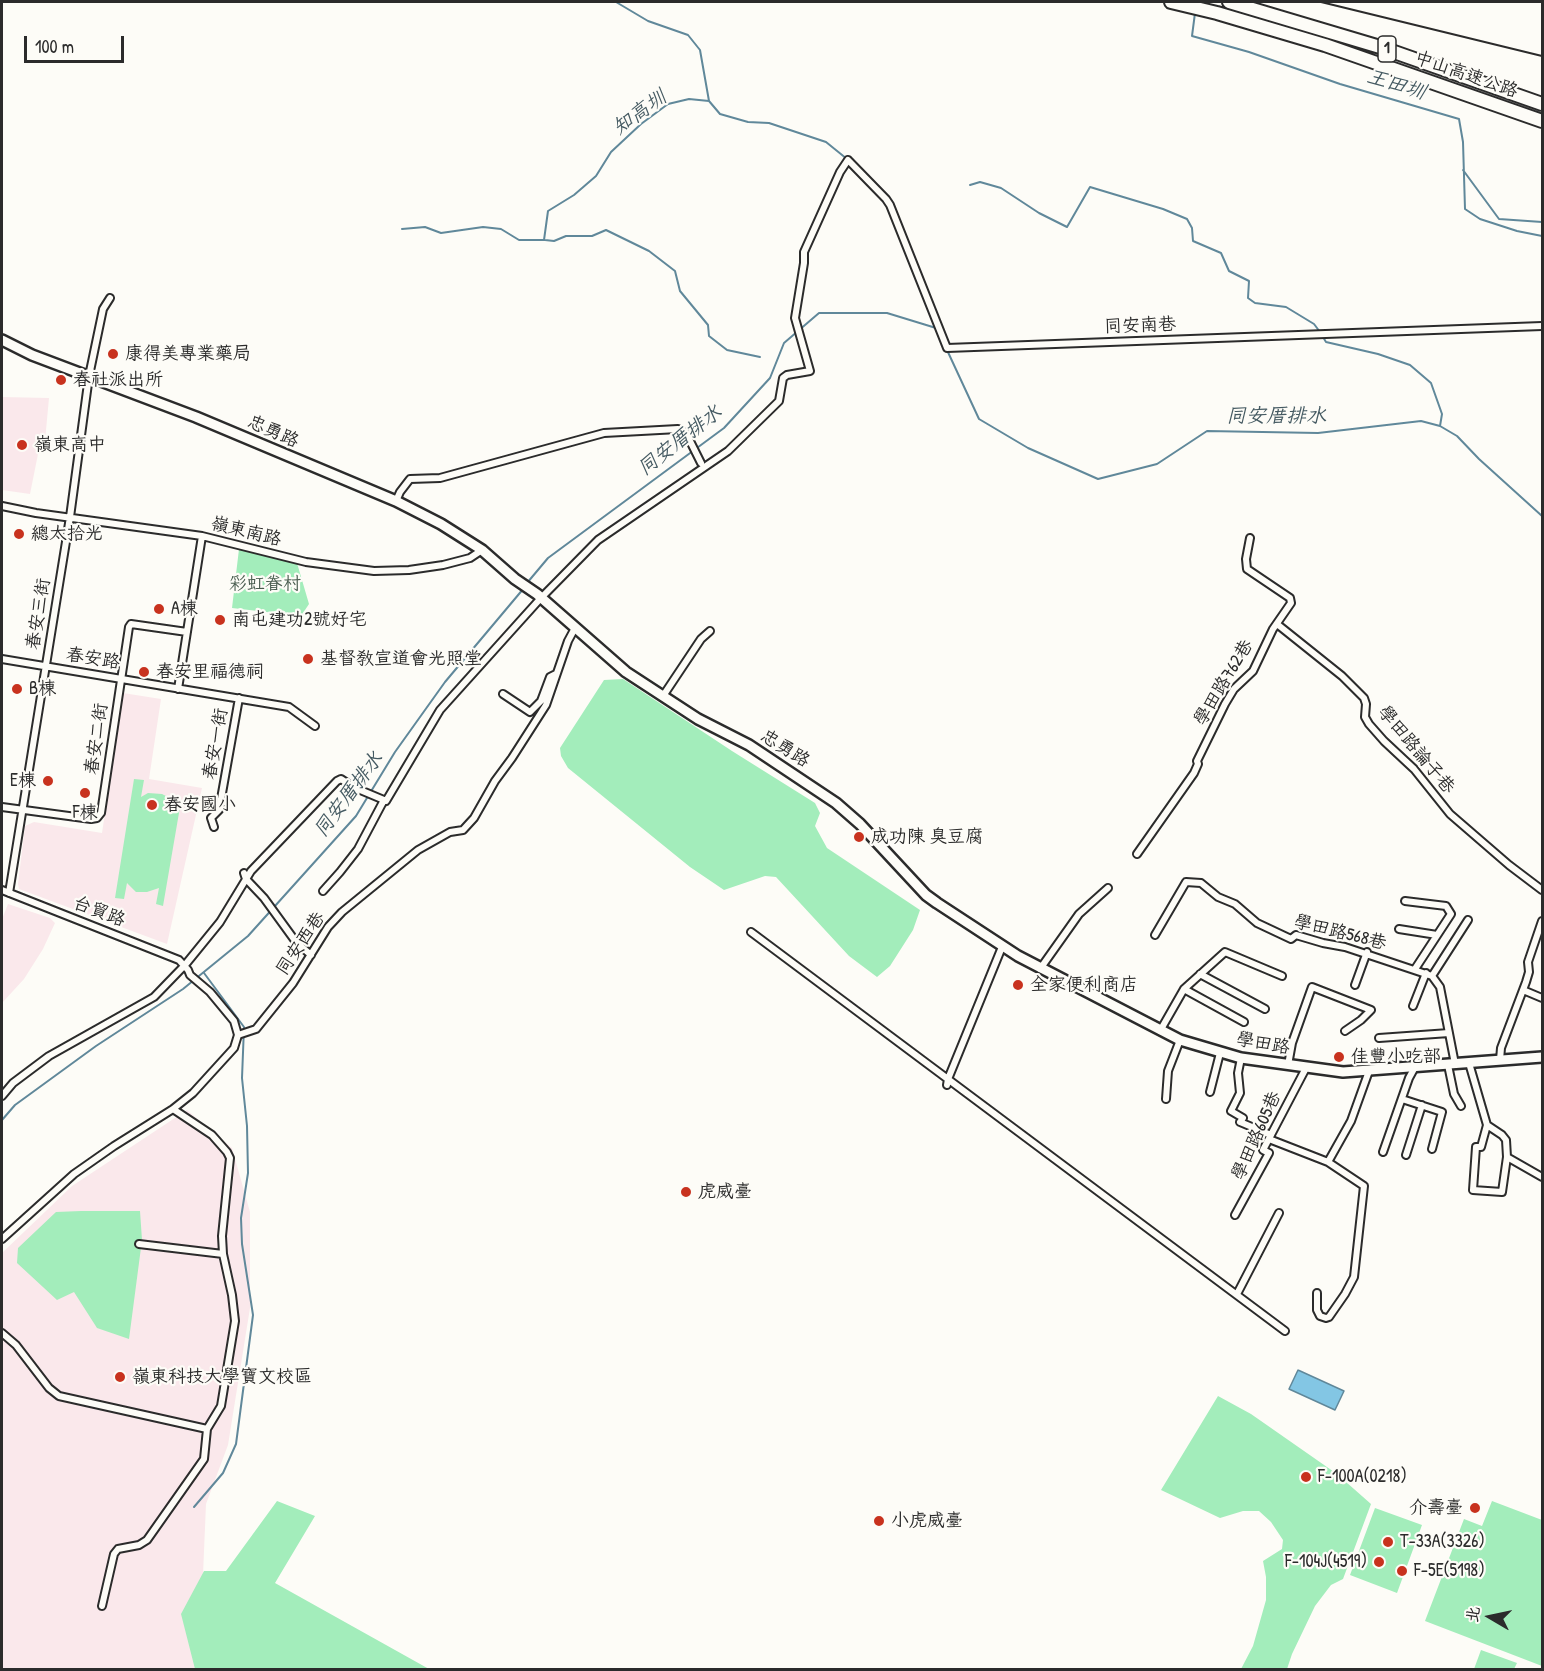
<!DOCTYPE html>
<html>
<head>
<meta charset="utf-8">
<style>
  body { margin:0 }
  #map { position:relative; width:1544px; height:1671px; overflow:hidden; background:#fdfcf7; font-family:"Patrick Hand","LXGW WenKai TC",sans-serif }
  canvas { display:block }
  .frame { position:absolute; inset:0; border:3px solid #2b2b2b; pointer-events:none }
  .north { position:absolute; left:1460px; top:1587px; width:60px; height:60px; -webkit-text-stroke:4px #fdfcf7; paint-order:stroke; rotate:279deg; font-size:16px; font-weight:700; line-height:24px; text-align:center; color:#2b2b2b }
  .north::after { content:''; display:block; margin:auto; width:21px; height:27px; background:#2b2b2b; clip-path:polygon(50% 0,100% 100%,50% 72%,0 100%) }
  .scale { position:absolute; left:24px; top:36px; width:100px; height:27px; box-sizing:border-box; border:3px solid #2b2b2b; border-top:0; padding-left:8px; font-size:18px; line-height:21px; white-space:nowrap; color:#2b2b2b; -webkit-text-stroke:4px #fdfcf7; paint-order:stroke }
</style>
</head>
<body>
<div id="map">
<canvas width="1544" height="1671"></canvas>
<div class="frame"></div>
<div class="north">北</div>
<div class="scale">100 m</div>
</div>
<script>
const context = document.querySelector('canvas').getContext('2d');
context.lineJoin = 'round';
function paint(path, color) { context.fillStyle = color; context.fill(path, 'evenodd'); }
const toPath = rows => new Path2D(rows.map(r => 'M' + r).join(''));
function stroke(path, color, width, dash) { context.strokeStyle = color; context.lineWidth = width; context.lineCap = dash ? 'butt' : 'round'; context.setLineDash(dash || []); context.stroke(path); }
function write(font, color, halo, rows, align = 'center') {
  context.font = font + ' "Patrick Hand","LXGW WenKai TC",sans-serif'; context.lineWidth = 4.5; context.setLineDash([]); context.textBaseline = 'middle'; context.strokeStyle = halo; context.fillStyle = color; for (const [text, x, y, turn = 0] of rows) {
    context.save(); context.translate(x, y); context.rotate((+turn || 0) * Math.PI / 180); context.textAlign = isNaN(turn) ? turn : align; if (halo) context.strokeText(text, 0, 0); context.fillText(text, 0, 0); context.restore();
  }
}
const built = toPath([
  [2,397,49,398,45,441,39,449,30,494,2,490],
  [123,693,161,699,149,779,202,788,167,944,19,889,18,884,25,826,34,822,102,833],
  [8,904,50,918,55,923,43,949,24,979,2,1003,2,919],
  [187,1110,232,1148,250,1212,250,1308,228,1445,206,1504,199,1669,2,1670,2,1253,72,1186]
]);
const green = toPath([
  [239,549,297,563,309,604,301,616,232,608],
  [623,679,732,751,815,803,820,813,815,826,827,848,920,910,913,930,890,966,877,977,849,956,776,877,765,876,724,890,690,867,568,768,561,756,560,748,604,680],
  [134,779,144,780,141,797,148,793,162,794,176,801,180,807,163,906,156,904,159,888,147,892,136,892,127,883,124,899,115,898],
  [81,1211,140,1211,142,1240,129,1339,97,1328,74,1292,57,1300,17,1263,18,1248,56,1212],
  [1218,1396,1251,1414,1337,1474,1371,1504,1343,1579,1331,1585,1315,1606,1292,1654,1287,1669,1241,1669,1253,1646,1266,1600,1266,1577,1263,1561,1282,1549,1283,1540,1271,1522,1259,1511,1243,1511,1220,1518,1161,1490],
  [277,1501,315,1516,275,1583,429,1669,195,1669,181,1614,204,1571,226,1571],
  [1492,1501,1542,1520,1542,1666,1425,1621,1464,1519,1482,1526],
  [1375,1508,1422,1525,1397,1593,1350,1575],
  [1481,1650,1517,1663,1514,1669,1474,1669]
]);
const water = toPath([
  [1298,1370,1344,1391,1335,1410,1289,1389,1298,1370]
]);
const stream = toPath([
  [616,2,648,21,688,35,700,50,709,101],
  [1195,13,1192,36,1249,52,1340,84,1459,119,1463,142,1465,209,1480,219,1517,231,1542,236],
  [1463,170,1499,219,1542,222],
  [970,185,980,182,1001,188,1039,213,1067,227,1090,187,1163,209,1187,219,1192,228,1193,241,1221,253,1229,271,1249,281,1248,298,1255,303,1286,307,1314,324,1320,332],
  [402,229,425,227,441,233,483,227,501,229,519,240,544,240,548,211,574,195,596,176,611,152,641,124,668,104,689,99,709,101,720,114,748,122,769,123,826,142,847,159],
  [545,240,554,241,566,236,592,236,606,230,649,251,675,271,680,291,708,325,709,336,727,350,760,357],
  [1323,337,1326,342,1378,354,1410,365,1431,383,1442,414,1440,426],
  [947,350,979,419,1028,448,1098,479,1157,464,1207,431,1318,433,1421,421,1440,426,1457,436,1479,459,1542,516],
  [527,583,548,558,724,428,770,378,784,343,819,313,887,313,936,328],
  [2,1120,15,1105,96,1046,183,989,248,936,356,816,395,752,445,682,524,588],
  [194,1507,223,1473,236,1444,253,1315,242,1244,241,1218,248,1173,247,1126,242,1078,244,1027,204,973]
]);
const street = toPath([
  [396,501,400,492,410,479,440,478,604,433,678,429,686,433,701,463],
  [2,506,36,513,202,536,306,562,374,571,409,570,443,565,470,558,482,550],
  [1277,624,1342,676,1364,698,1366,704,1365,717,1369,724,1384,741,1414,769,1450,814,1509,865,1542,890],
  [2,659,289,707,315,726],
  [178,689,202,536],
  [503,694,530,712,541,701,550,677,556,674],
  [663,696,701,639,710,631],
  [2,807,91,819,97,818,101,813,129,627,131,624,187,632],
  [214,827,211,818,219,810,239,698],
  [1137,854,1194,773,1198,764,1197,761,1225,704,1234,689,1253,671,1273,629,1291,603,1290,598,1247,569,1246,559,1250,538],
  [244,873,246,879,264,898,296,942,311,955],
  [2,890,179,960,188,970,190,975,210,992,234,1021,238,1035,234,1048,193,1093,173,1109,114,1146,74,1174,2,1239],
  [323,891,340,872,358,849,384,800,386,801,440,710,540,599,598,540,728,451,779,401,783,378,787,375,810,371,795,318,804,263,804,252,840,172,848,160,886,199,890,205,947,348,1542,326],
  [9,893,70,517,89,376,103,309,110,298],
  [1405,901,1446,906,1451,914,1415,969],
  [1399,929,1437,935],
  [751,932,1285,1331],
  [1155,935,1186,882,1201,883,1218,897,1235,904,1257,923,1291,939,1296,935,1323,943,1345,947,1432,976,1440,987,1455,1064],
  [1040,969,1079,914,1108,888],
  [1200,974,1265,1009],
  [1432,976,1468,920],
  [1355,985,1367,952],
  [1184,989,1244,1022],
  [1523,990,1542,998],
  [1413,1006,1426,973],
  [1160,1031,1184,989,1225,952,1282,976],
  [238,1035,256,1029,293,983,328,927,342,912,418,850,450,832,463,830,474,818,495,781,512,758,546,705,568,641,575,628],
  [1379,1038,1449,1033],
  [1241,1058,1238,1073,1240,1093,1231,1111,1243,1118,1240,1122,1271,1135],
  [1500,1060,1501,1048,1526,982,1529,972,1528,962,1542,921],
  [1469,1063,1487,1125,1481,1147,1476,1147,1473,1190,1502,1192,1507,1157],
  [1288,1065,1292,1043,1312,987,1371,1010,1361,1020,1345,1031],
  [1448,1065,1454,1094,1461,1106],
  [947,1085,948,1079,1002,947],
  [1210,1092,1220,1053],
  [2,1096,13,1083,49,1056,154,997,185,965,220,922,251,871,337,781,341,779,353,787,384,800],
  [1166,1099,1168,1071,1180,1040],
  [1402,1099,1442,1112,1432,1149],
  [1487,1125,1502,1135,1506,1140,1507,1157,1542,1177],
  [1269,1139,1328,1162,1364,1186,1354,1277,1345,1294,1329,1317,1326,1318,1320,1316,1317,1310,1317,1293],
  [1383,1152,1409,1078,1415,1067],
  [1406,1155,1422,1105],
  [1328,1162,1351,1121,1369,1071],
  [1235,1215,1269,1153,1263,1150,1306,1068],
  [139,1244,223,1254],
  [1237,1294,1279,1213],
  [2,1333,16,1345,49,1388,59,1396,207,1429],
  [102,1606,114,1554,118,1549,139,1545,147,1540,204,1459,207,1429,221,1406,235,1321,232,1295,223,1254,222,1236,230,1158,227,1152,212,1135,173,1109]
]);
const secondary = toPath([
  [2,340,32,355,196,417,396,501,441,524,482,550,515,579,537,594,626,672,698,719,749,745,836,803,860,824,926,895,937,903,1018,956,1180,1040,1241,1058,1343,1072,1542,1057]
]);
const highway = toPath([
  [1171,2,1217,13,1325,45,1542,121],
  [1229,2,1380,47,1542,104]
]);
const rail = toPath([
  [1321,2,1542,56]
]);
const markers = [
  [113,354,6,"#c8321e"],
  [61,380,6,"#c8321e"],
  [22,445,6,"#c8321e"],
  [19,534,6,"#c8321e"],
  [159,609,6,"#c8321e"],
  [220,620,6,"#c8321e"],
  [308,659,6,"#c8321e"],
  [144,672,6,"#c8321e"],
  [17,689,6,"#c8321e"],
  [48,781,6,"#c8321e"],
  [85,793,6,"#c8321e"],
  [152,805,6,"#c8321e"],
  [859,837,6,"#c8321e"],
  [1018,985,6,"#c8321e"],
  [1339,1057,6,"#c8321e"],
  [686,1192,6,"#c8321e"],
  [120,1377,6,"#c8321e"],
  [1306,1477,6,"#c8321e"],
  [1475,1508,6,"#c8321e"],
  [879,1521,6,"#c8321e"],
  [1388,1542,6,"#c8321e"],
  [1379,1562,6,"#c8321e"],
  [1402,1571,6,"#c8321e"]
];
const shields = [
  [1387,49,18]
];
const shieldNames = [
  ["1",1387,49]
];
const streetNames = [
  ["中山高速公路",1466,75,19],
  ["同安南巷",1140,326,-2],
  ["忠勇路",273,432,24],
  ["嶺東南路",246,532,14],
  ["春安三街",39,614,-81],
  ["春安路",93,659,9],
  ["學田路762巷",1224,683,-59],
  ["春安二街",97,739,-82],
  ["春安一街",216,744,-80],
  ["忠勇路",785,749,32],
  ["學田路論子巷",1416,750,50],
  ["台貿路",99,912,21],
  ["學田路568巷",1340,933,14],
  ["同安西巷",301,944,-56],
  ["學田路",1263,1044,10],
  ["學田路605巷",1257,1136,-66]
];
const poiNames = [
  ["康得美專業藥局",125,354],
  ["春社派出所",73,380],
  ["嶺東高中",34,445],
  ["總太拾光",31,534],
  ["A棟",171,609],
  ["南屯建功2號好宅",232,620],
  ["基督教宣道會光照堂",320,659],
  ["春安里福德祠",156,672],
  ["B棟",29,689],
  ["E棟",36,781,"right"],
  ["春安國小",164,805],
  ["F棟",85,813,"center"],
  ["成功陳 臭豆腐",871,837],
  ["全家便利商店",1030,985],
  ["佳豐小吃部",1351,1057],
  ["虎威臺",698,1192],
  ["嶺東科技大學寶文校區",132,1377],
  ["F-100A(0218)",1318,1477],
  ["介壽臺",1463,1508,"right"],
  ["小虎威臺",891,1521],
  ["T-33A(3326)",1400,1542],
  ["F-104J(4519)",1367,1562,"right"],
  ["F-5E(5198)",1414,1571]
];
const parkNames = [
  ["彩虹眷村",265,584]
];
const waterNames = [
  ["王田圳",1396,85,17],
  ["知高圳",640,113,-36],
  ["同安厝排水",1276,417],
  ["同安厝排水",680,441,-38],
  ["同安厝排水",349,795,-53]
];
paint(built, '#fae8eb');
paint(green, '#a3edbb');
paint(water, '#83c6e4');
stroke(water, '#60889a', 1.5);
stroke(stream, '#60889a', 2);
stroke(street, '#2b2b2b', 10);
stroke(secondary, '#2b2b2b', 14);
stroke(highway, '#2b2b2b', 16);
stroke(street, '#fdfcf7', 6);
stroke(secondary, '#fdfcf7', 9);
stroke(highway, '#fdfcf7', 12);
stroke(rail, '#2b2b2b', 2);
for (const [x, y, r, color] of markers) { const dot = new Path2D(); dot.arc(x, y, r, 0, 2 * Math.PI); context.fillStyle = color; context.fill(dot); stroke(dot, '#fdfcf7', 2); }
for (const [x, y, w] of shields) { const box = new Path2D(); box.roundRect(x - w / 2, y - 13, w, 26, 4.5); context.fillStyle = '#fdfcf7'; context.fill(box); stroke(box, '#2b2b2b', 1.5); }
write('bold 16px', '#2b2b2b', null, shieldNames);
write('18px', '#2b2b2b', '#fdfcf7', streetNames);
write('18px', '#2b2b2b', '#fdfcf7', poiNames, 'left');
write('18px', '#495c4f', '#fdfcf7', parkNames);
write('italic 20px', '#455a62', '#fdfcf7', waterNames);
</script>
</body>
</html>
